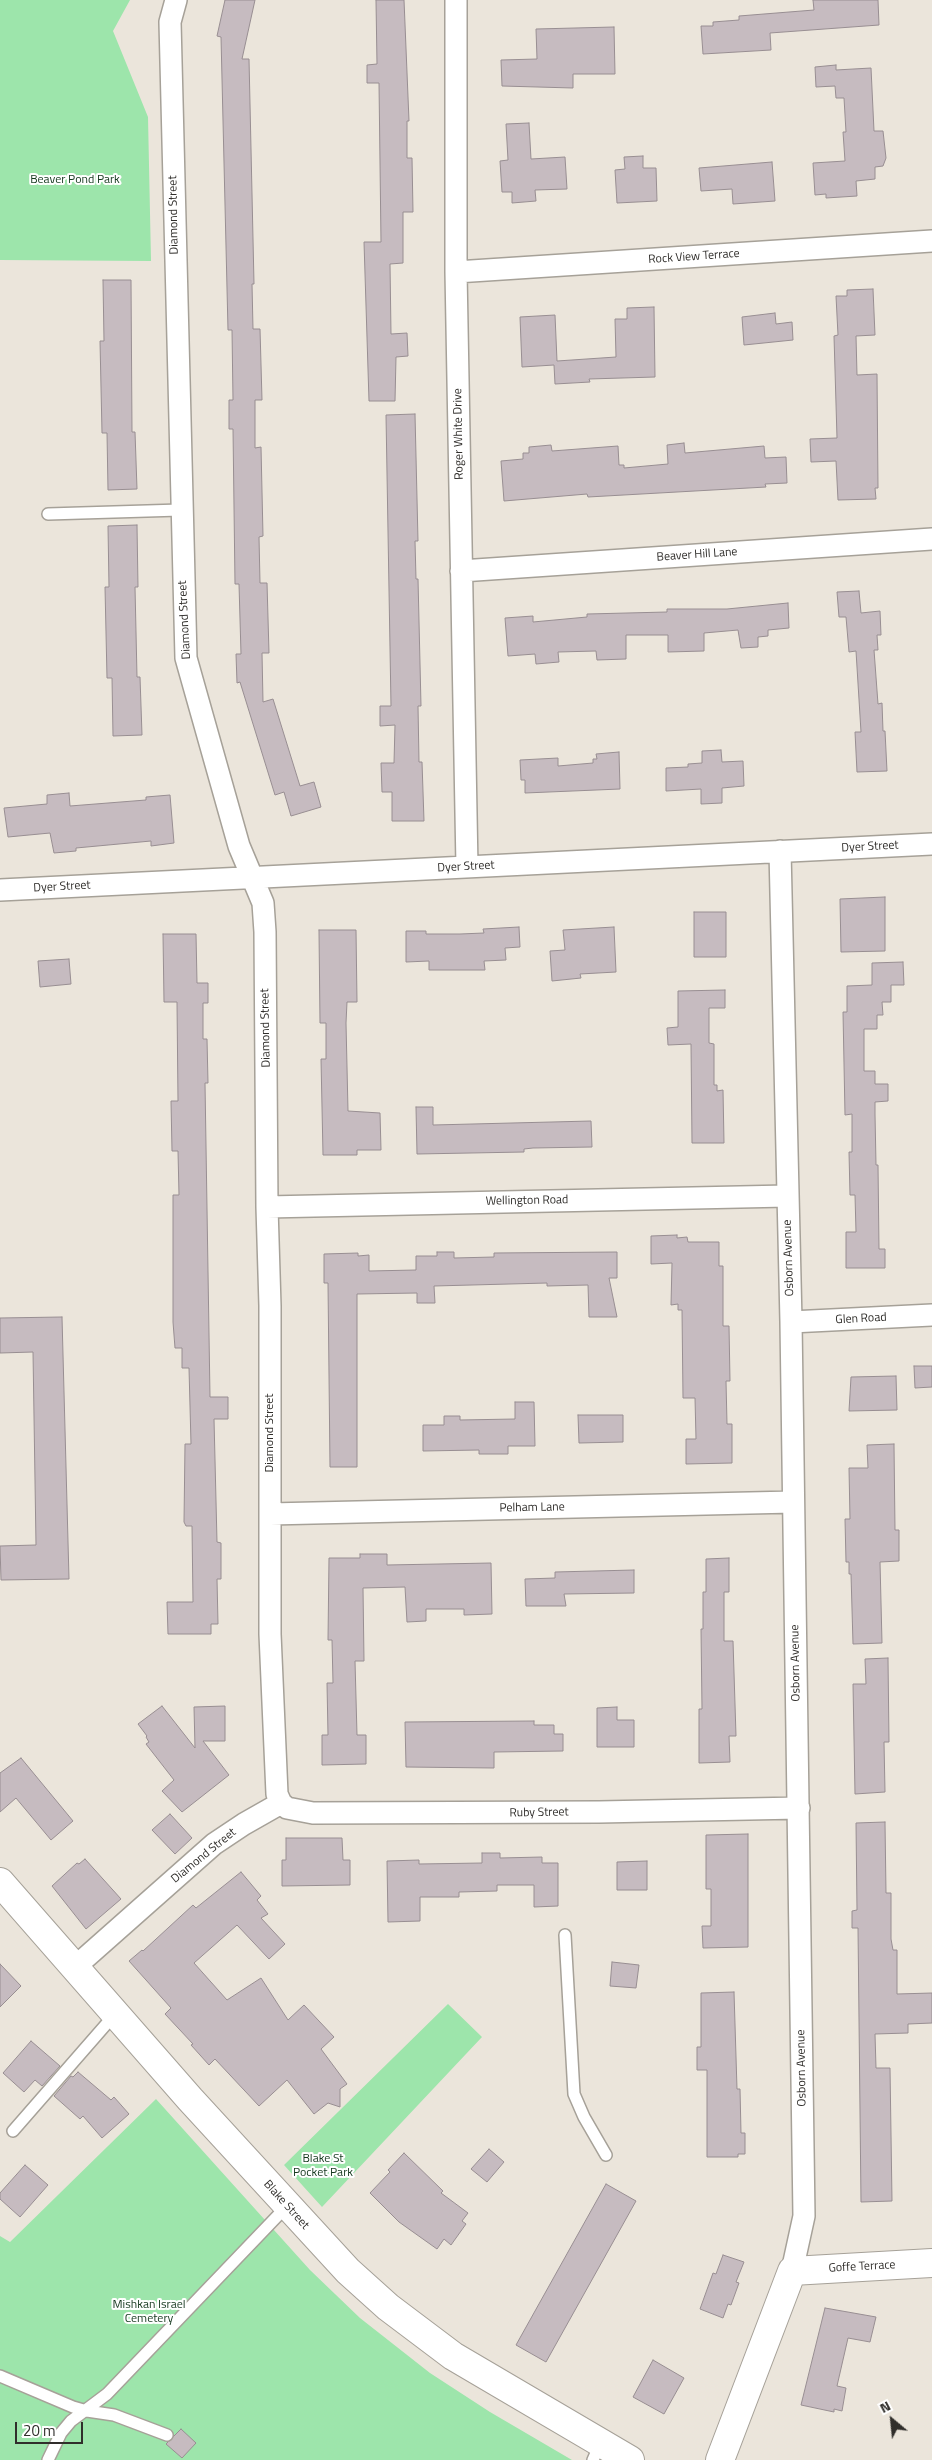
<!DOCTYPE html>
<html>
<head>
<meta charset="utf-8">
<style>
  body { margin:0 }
  #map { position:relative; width:932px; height:2460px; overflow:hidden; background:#ebe5db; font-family:"Titillium Web",sans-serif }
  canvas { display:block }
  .north { position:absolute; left:867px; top:2395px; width:50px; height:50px; -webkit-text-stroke:4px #fff; paint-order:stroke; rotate:332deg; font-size:14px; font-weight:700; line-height:20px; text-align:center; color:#302e2b }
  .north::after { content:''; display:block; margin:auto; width:18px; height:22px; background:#302e2b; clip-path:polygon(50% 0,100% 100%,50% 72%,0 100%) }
  .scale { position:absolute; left:15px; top:2422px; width:68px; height:22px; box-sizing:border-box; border:2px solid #302e2b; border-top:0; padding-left:6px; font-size:15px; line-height:18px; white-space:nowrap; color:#302e2b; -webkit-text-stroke:4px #fff; paint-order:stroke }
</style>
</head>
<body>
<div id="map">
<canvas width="932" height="2460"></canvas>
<div class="north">N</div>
<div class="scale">20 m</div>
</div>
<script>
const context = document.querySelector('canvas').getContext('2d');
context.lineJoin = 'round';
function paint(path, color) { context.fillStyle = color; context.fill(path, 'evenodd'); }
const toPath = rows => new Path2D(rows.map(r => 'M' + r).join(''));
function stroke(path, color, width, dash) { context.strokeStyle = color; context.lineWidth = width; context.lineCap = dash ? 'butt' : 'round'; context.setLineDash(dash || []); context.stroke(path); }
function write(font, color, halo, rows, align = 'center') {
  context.font = font + ' "Titillium Web",sans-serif'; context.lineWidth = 4; context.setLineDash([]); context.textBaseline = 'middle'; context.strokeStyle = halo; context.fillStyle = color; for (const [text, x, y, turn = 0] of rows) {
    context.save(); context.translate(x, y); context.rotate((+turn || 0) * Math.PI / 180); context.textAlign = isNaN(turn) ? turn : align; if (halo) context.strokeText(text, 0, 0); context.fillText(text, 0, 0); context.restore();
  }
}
const green = toPath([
  [0,0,130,0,113,31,148,117,151,261,0,260],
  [448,2004,482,2037,322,2207,284,2165],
  [156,2099,310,2270,360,2318,430,2373,490,2412,572,2460,0,2460,0,2236,10,2242]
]);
const building = toPath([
  [225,0,255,0,242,59,249,59,254,284,252,284,253,329,260,329,262,400,255,400,255,448,261,447,263,536,259,537,260,583,267,583,269,653,262,653,263,702,273,699,300,786,314,782,321,807,291,816,284,792,275,795,240,682,237,683,236,654,241,654,239,584,235,584,233,429,229,429,229,400,233,400,232,330,228,330,221,37,217,36,225,0],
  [376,0,404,0,409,121,407,121,407,158,412,158,413,212,403,212,403,263,390,264,391,334,407,333,408,356,396,357,395,401,369,401,364,242,381,242,379,83,367,83,367,65,377,64,376,0],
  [813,0,878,0,879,25,770,33,771,50,703,54,701,26,713,26,713,22,739,20,739,16,814,10,813,0],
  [614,27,615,74,573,74,573,88,502,86,501,60,537,59,536,29,614,27],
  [836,65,836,70,871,68,874,131,883,131,886,158,883,166,875,167,875,179,856,181,857,196,826,198,826,194,815,195,813,163,845,161,843,132,846,132,844,98,836,98,835,86,816,87,815,67,836,65],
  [529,123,531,159,565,157,567,189,535,190,536,201,512,203,512,192,502,192,500,161,508,160,506,124,529,123],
  [643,156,643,168,656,168,657,201,617,203,615,170,625,169,624,157,643,156],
  [772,162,775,201,733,204,732,189,701,191,699,168,772,162],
  [103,280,131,280,132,432,135,432,137,489,108,490,107,433,102,433,100,341,104,341,103,280],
  [873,289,875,335,856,336,857,375,877,374,878,488,875,488,876,499,838,500,836,461,811,462,810,439,837,438,834,336,838,335,836,296,847,296,847,290,873,289],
  [654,307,655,377,589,379,590,382,555,384,554,365,522,367,520,317,555,315,557,361,616,357,615,319,627,319,627,308,654,307],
  [775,313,776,324,792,322,793,340,744,345,742,317,775,313],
  [415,414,418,541,415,541,416,579,418,579,421,706,418,706,419,762,422,762,424,821,392,821,392,792,382,792,381,763,394,763,395,725,380,726,380,706,391,706,386,415,415,414],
  [684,443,685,453,764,446,765,458,786,457,787,483,765,484,766,487,588,497,587,494,504,501,501,461,523,459,523,453,529,453,529,447,551,445,552,451,618,446,619,465,624,465,624,468,668,464,667,445,684,443],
  [137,525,138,587,135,587,137,677,140,677,142,735,113,736,112,678,107,678,105,587,109,587,108,526,137,525],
  [859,591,861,613,880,611,881,635,877,635,878,650,874,650,878,704,882,703,883,731,885,731,887,771,857,772,855,732,861,732,856,651,849,652,846,617,839,617,837,592,859,591],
  [788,603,789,628,768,630,768,636,758,637,758,647,741,648,738,630,704,633,704,651,668,652,668,635,626,635,626,659,597,660,596,651,558,652,559,662,536,664,535,654,508,656,505,618,533,616,533,622,587,617,587,614,667,612,667,609,727,609,788,603],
  [721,750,722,762,743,761,744,786,722,788,722,803,701,804,701,789,666,791,666,768,688,767,688,764,702,763,702,751,721,750],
  [619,752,620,789,525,793,525,780,521,780,520,760,558,758,558,766,593,763,593,759,597,759,596,754,619,752],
  [69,793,70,806,146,800,146,797,170,795,174,843,151,846,151,841,76,848,76,851,54,853,50,833,8,837,4,808,47,804,47,795,69,793],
  [885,897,885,951,841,952,840,899,885,897],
  [694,912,726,912,726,957,694,957,694,912],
  [519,927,520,947,505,948,506,960,484,961,485,970,429,970,429,961,406,962,406,931,426,931,426,934,460,934,484,933,483,929,519,927],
  [614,927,616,972,580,974,581,978,552,981,550,951,565,950,563,930,614,927],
  [319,930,356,930,357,1002,347,1002,346,1023,348,1111,380,1113,381,1150,357,1150,357,1155,323,1155,321,1059,326,1059,326,1023,320,1023,319,930],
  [163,934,196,934,197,983,208,983,208,1003,203,1003,203,1039,207,1039,208,1083,205,1083,210,1397,228,1397,228,1419,214,1419,217,1542,221,1543,221,1579,217,1579,218,1624,211,1624,211,1634,168,1634,167,1602,193,1602,192,1526,186,1526,184,1522,185,1444,191,1444,189,1368,182,1368,182,1348,175,1348,173,1322,173,1195,179,1195,178,1151,172,1151,171,1101,178,1101,177,1002,164,1002,163,934],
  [69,959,71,984,40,987,38,961,69,959],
  [903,962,904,985,891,985,891,1002,882,1002,883,1015,877,1015,877,1029,864,1029,864,1071,875,1071,875,1084,888,1084,888,1101,875,1102,875,1114,876,1165,878,1165,879,1249,885,1249,885,1268,846,1268,846,1232,856,1232,855,1195,850,1195,849,1152,852,1152,852,1114,845,1115,843,1012,847,1012,847,986,872,985,872,963,903,962],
  [725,990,725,1008,709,1008,709,1043,714,1044,714,1085,717,1085,717,1091,723,1090,724,1143,692,1143,691,1044,668,1045,667,1028,678,1027,678,991,725,990],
  [416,1107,433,1107,433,1125,591,1121,592,1147,533,1148,524,1149,524,1152,417,1154,416,1107],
  [677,1235,677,1238,687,1237,688,1242,719,1242,719,1266,723,1266,723,1326,729,1326,730,1381,726,1381,727,1424,732,1424,732,1463,686,1464,686,1439,696,1439,695,1398,683,1398,682,1310,678,1310,678,1304,671,1305,672,1263,651,1264,651,1236,677,1235],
  [437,1252,454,1252,454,1258,494,1257,494,1253,617,1252,617,1278,609,1278,617,1317,589,1317,588,1285,547,1286,547,1283,434,1286,435,1303,417,1303,417,1293,357,1294,357,1467,330,1467,328,1283,324,1283,324,1254,358,1253,358,1256,369,1255,369,1271,416,1270,416,1256,437,1256,437,1252],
  [62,1317,69,1579,1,1580,0,1546,36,1545,33,1352,0,1353,0,1318,62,1317],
  [914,1366,932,1366,932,1387,915,1388,914,1366],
  [896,1376,897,1410,849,1411,851,1377,896,1376],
  [515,1402,534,1402,535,1446,508,1446,508,1454,479,1454,479,1450,423,1451,423,1425,444,1425,444,1416,460,1416,460,1420,515,1419,515,1402],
  [578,1415,623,1415,623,1442,579,1443,578,1415],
  [894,1444,895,1530,899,1530,899,1561,880,1562,882,1643,853,1644,851,1574,849,1574,849,1562,846,1562,845,1519,850,1519,849,1468,868,1468,867,1445,894,1444],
  [360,1554,387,1554,387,1565,491,1563,492,1614,464,1615,464,1609,426,1609,426,1621,407,1622,405,1587,363,1588,364,1661,355,1661,357,1735,366,1735,366,1764,322,1765,322,1735,328,1735,327,1683,333,1683,332,1640,328,1640,329,1558,360,1558,360,1554],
  [729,1558,729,1592,724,1592,724,1641,733,1641,736,1736,729,1736,730,1762,699,1763,699,1709,702,1709,701,1629,703,1629,703,1592,706,1592,706,1559,729,1558],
  [634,1570,634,1593,564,1594,566,1606,526,1606,525,1579,555,1578,555,1572,634,1570],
  [888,1658,889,1742,884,1742,885,1792,855,1794,853,1684,866,1684,865,1659,888,1658],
  [162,1706,195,1748,194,1707,225,1706,225,1741,203,1741,229,1775,182,1812,162,1791,174,1780,146,1744,149,1742,146,1737,147,1736,138,1724,162,1706],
  [617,1707,617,1720,634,1720,634,1747,597,1747,597,1708,617,1707],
  [534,1721,534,1725,554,1725,554,1734,563,1734,563,1751,494,1752,494,1768,406,1767,405,1722,534,1721],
  [21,1758,73,1821,51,1840,16,1798,0,1812,0,1773,21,1758],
  [170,1814,192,1838,175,1854,152,1830,170,1814],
  [885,1822,886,1893,891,1893,891,1939,893,1950,897,1950,897,1994,932,1993,932,2023,908,2024,908,2033,875,2034,876,2068,890,2068,892,2201,861,2202,858,1928,852,1928,852,1911,857,1910,856,1823,885,1822],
  [748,1834,748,1947,703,1948,702,1926,711,1926,711,1889,706,1889,706,1835,748,1834],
  [286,1838,342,1838,343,1860,350,1860,350,1885,282,1886,282,1860,286,1860,286,1838],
  [482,1853,500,1853,500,1858,542,1857,542,1863,558,1863,558,1906,534,1907,534,1885,497,1885,497,1891,459,1892,459,1897,420,1897,420,1921,388,1922,387,1861,419,1860,419,1864,482,1863,482,1853],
  [85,1859,121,1899,86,1929,52,1886,77,1863,79,1864,85,1859],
  [647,1861,647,1890,617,1890,617,1862,647,1861],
  [241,1872,261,1896,257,1900,268,1914,261,1918,285,1944,269,1959,237,1925,194,1963,227,2000,261,1978,288,2020,304,2005,334,2037,321,2049,347,2084,340,2089,340,2107,328,2103,314,2114,287,2080,259,2106,215,2059,209,2065,191,2045,193,2044,165,2014,171,2008,129,1961,142,1950,143,1951,193,1905,196,1908,241,1872],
  [612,1962,639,1965,636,1988,610,1986,612,1962],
  [0,1964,21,1986,0,2007,0,1964],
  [734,1992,737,2089,740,2089,741,2133,745,2133,745,2154,738,2154,738,2157,707,2157,707,2070,697,2070,697,2047,701,2047,701,1993,734,1992],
  [31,2041,60,2066,42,2086,35,2080,24,2092,3,2073,31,2041],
  [78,2072,111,2100,114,2097,129,2114,102,2138,83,2116,80,2119,54,2096,71,2076,73,2077,78,2072],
  [489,2149,504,2162,487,2182,471,2169,489,2149],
  [404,2153,443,2191,441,2193,468,2213,462,2221,466,2224,451,2245,444,2239,437,2249,399,2222,370,2193,390,2172,388,2170,404,2153],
  [25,2165,48,2185,20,2217,0,2199,0,2193,25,2165],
  [606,2184,636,2201,546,2362,516,2345,606,2184],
  [723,2255,744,2262,736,2282,739,2283,731,2305,728,2304,723,2318,700,2309,713,2273,716,2274,723,2255],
  [825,2308,876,2317,870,2342,848,2338,837,2386,846,2388,842,2411,834,2409,834,2412,801,2405,825,2308],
  [653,2360,684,2378,664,2414,633,2397,653,2360],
  [181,2429,196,2443,182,2458,166,2444,181,2429]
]);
const lane = toPath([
  [48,514,180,510],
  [565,1935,574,2094,584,2117,606,2155],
  [13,2131,116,2013],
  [0,2376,73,2407,87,2411,114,2415,167,2435],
  [48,2460,61,2433,71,2421,107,2394,287,2206],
  [593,2460,600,2444]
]);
const street = toPath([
  [176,0,170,22,186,658,239,846,263,903,265,932,267,1207,270,1306,270,1634,277,1794,281,1803,287,1808,313,1813,599,1812,799,1808],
  [456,0,456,272,467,867],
  [456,272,932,241],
  [461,571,932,539],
  [780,851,791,1322,804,2216,792,2271],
  [0,890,932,844],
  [267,1207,787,1196],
  [791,1322,932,1315],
  [270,1514,793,1502],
  [75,1967,214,1844,244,1824,281,1803]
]);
const secondary = toPath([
  [0,1882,190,2099,348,2271,388,2307,453,2356,630,2460],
  [720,2460,792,2271,932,2263]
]);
const parkNames = [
  ["Beaver Pond Park",75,180],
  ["Blake St",323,2159],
  ["Pocket Park",323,2173],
  ["Mishkan Israel",149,2305],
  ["Cemetery",149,2319]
];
const streetNames = [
  ["Diamond Street",174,215,-91],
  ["Rock View Terrace",694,257,-4],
  ["Roger White Drive",459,434,-91],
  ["Beaver Hill Lane",697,555,-4],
  ["Diamond Street",185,620,-93],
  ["Dyer Street",870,847,-3],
  ["Dyer Street",466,867,-3],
  ["Dyer Street",62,887,-3],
  ["Diamond Street",266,1028,-91],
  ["Wellington Road",527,1201,-1],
  ["Osborn Avenue",789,1258,-92],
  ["Glen Road",861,1319,-3],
  ["Diamond Street",270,1433,-90],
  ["Pelham Lane",532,1508,-1],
  ["Osborn Avenue",796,1663,-91],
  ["Ruby Street",539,1813,-1],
  ["Diamond Street",204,1856,-39],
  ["Osborn Avenue",802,2068,-91],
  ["Blake Street",286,2205,48],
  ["Goffe Terrace",862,2267,-3]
];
paint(green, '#9de5ab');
paint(building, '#c6bbc0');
stroke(building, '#988e92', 1);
stroke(lane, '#a6a198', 14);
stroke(street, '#a6a198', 24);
stroke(secondary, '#a6a198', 30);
stroke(lane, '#fff', 11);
stroke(street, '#fff', 21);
stroke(secondary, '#fff', 28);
write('12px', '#14371d', '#fff', parkNames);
write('12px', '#302e2b', '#fff', streetNames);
</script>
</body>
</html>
